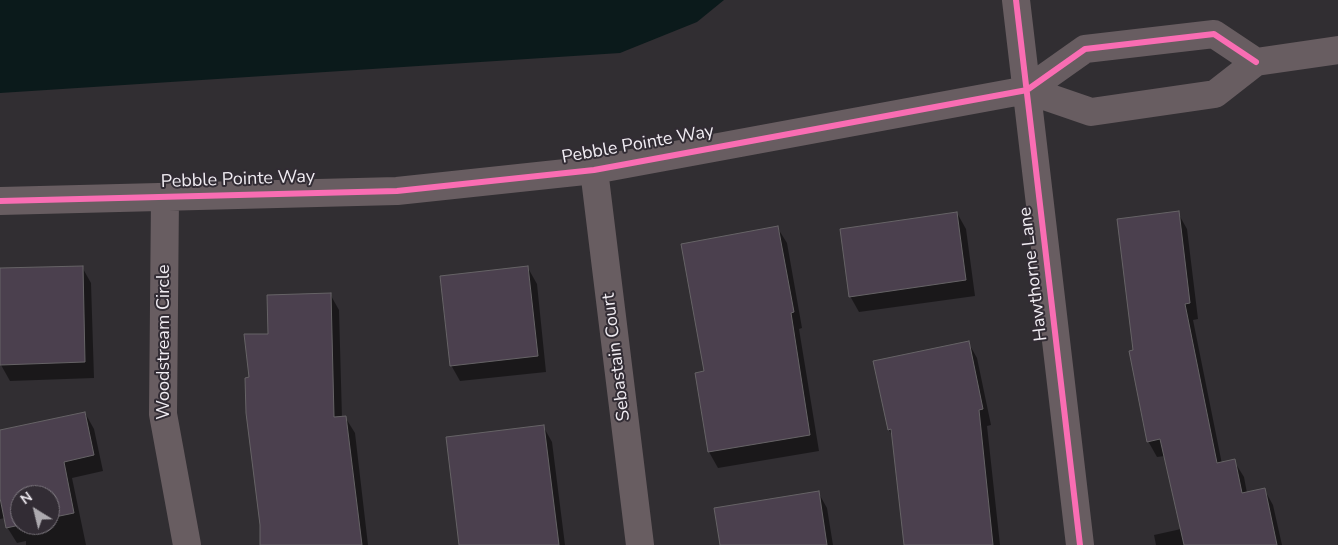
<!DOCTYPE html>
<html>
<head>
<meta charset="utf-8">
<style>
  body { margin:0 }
  #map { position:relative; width:1338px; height:545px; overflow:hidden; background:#312e32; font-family:"Nunito Sans",sans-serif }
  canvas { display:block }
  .north { position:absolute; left:10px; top:485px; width:50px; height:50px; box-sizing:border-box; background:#322c34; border:1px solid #7e7980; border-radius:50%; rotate:324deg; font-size:14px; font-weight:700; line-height:20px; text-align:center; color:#f0ecf2 }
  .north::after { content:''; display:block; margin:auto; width:18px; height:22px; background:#adaaaf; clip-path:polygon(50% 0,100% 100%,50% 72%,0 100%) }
</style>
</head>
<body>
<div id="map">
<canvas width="1338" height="545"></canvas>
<div class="north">N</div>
</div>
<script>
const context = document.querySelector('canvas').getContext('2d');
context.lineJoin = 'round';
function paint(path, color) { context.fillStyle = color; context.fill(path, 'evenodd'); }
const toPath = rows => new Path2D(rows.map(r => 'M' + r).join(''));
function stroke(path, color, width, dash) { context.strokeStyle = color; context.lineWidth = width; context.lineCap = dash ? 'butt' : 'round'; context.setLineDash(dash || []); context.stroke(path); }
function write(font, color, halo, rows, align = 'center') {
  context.font = font + ' "Nunito Sans",sans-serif'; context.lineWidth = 4; context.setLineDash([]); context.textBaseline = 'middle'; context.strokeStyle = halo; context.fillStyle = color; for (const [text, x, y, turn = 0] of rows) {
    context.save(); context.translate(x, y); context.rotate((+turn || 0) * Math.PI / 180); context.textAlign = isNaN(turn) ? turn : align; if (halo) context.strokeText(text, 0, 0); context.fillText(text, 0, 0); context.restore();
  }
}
const water = toPath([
  [0,0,724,0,697,22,620,53,0,93]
]);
const shadow = toPath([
  [957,213,966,229,975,296,859,312,850,296],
  [1178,213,1187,229,1198,319,1193,320,1222,464,1234,461,1244,477,1247,493,1264,489,1273,505,1282,545,1156,545,1154,535,1181,529,1165,456,1157,457,1148,441,1135,351],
  [777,227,787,243,802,328,799,329,819,451,718,468,709,452,705,372],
  [82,267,91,283,94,378,10,381,1,365,0,270],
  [528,268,537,284,546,372,460,381,451,365],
  [330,294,339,310,342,418,345,417,355,433,368,545,301,545,251,378,270,335],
  [968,342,977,358,991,425,987,426,1000,545,905,545,893,437,889,430],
  [85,413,94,429,103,471,72,478,86,545,26,545,26,541,17,543,7,527,5,518,0,519,0,431],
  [20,495,50,495,50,525,20,525],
  [543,426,552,442,565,545,463,545],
  [818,492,827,508,833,545,721,545]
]);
const building = toPath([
  [1179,211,1190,303,1185,304,1217,463,1235,459,1242,493,1265,488,1277,545,1184,545,1160,439,1147,442,1129,351,1133,350,1117,219,1179,211],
  [957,212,966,280,849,297,840,229,957,212],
  [778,226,794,312,791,313,810,435,708,452,695,373,704,371,681,244,778,226],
  [83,266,85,362,0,365,0,268,83,266],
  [528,266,538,356,450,366,440,276,528,266],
  [331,293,334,417,346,416,362,545,260,545,260,525,246,413,245,378,249,377,244,334,268,334,267,295,331,293],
  [969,341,983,409,979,410,993,545,904,545,891,429,888,430,873,361,969,341],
  [85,412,94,455,64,462,74,513,50,518,50,495,20,495,20,525,6,528,0,498,0,430,85,412],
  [544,425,559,545,459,545,446,437,544,425],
  [819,491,827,545,720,545,714,508,819,491]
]);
const minor = toPath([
  [1016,0,1080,545],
  [1027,90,1091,112,1215,94,1256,62,1338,50],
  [594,170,640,545],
  [165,197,163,414,187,545],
  [0,201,397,191,594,170,1027,90,1085,49,1214,34,1256,62]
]);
const cycleway = toPath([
  [1016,0,1080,545],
  [0,201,397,191,594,170,1027,90,1085,49,1214,34,1256,62]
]);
const streetNames = [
  ["Pebble Pointe Way",638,145,-10],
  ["Pebble Pointe Way",238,180,-2],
  ["Hawthorne Lane",1034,274,-97],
  ["Woodstream Circle",165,342,-90],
  ["Sebastain Court",617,357,-97]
];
paint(water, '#0b1a1b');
paint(shadow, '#0007');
paint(building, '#4b404e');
stroke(building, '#666366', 1);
stroke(minor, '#685d61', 28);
stroke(cycleway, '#f96db3', 6);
write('18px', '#f0ecf2', '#322c34', streetNames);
</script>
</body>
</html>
